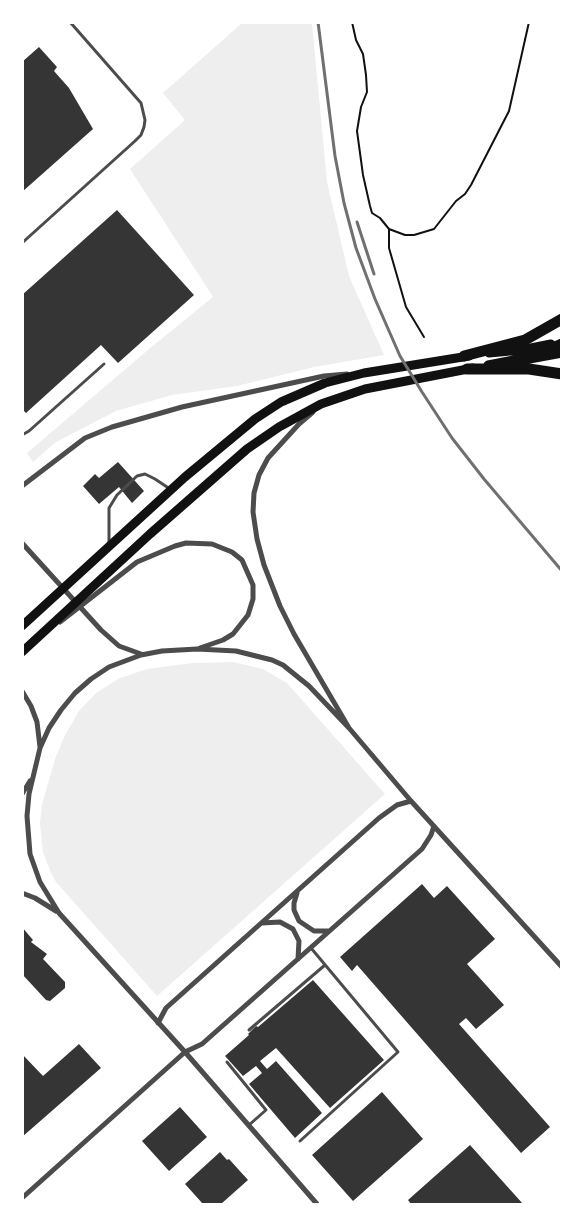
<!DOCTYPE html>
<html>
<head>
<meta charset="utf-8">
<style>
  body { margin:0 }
  #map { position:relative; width:584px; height:1227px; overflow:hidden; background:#fff; font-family:Ubuntu,sans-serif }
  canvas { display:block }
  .frame { position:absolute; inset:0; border:24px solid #fff; pointer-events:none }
</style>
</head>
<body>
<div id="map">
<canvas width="584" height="1227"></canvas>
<div class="frame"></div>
</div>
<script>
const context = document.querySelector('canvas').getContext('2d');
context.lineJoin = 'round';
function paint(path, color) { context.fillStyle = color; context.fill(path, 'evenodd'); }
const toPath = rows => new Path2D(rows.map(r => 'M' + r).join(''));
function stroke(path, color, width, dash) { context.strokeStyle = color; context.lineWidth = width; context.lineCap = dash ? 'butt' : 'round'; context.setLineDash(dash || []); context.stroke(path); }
const green = toPath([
  [242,23,312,23,327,182,349,276,384,355,314,367,237,386,172,395,116,411,56,442,33,462,27,453,149,349,213,297,130,169,185,120,163,93],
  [233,662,263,669,287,683,385,794,157,996,56,882,51,873,43,852,40,823,42,804,56,756,65,735,79,711,96,693,120,678,147,669,193,663]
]);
const building = toPath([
  [39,47,57,67,54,71,69,88,93,129,22,192,22,62],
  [117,210,194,295,118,363,101,345,26,413,22,409,22,295],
  [118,462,144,491,132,503,119,487,99,504,83,486,95,474,99,478],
  [422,884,434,898,447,886,495,939,467,964,504,1005,476,1029,466,1018,459,1024,550,1127,521,1153,357,965,352,971,340,957],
  [22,927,33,940,31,942,47,954,43,959,44,960,65,982,65,988,50,1001,46,1000,22,974],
  [313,980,384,1060,330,1108,276,1048,260,1061,267,1069,276,1061,322,1113,295,1138,249,1084,262,1073,256,1066,243,1076,225,1056,249,1035,248,1034,256,1026,258,1027],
  [79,1044,101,1068,22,1137,22,1054,43,1076],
  [382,1092,423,1139,353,1201,312,1155],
  [180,1107,207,1137,169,1171,142,1141],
  [470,1145,523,1204,411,1204,408,1200],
  [220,1152,227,1160,229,1159,248,1180,221,1204,203,1204,185,1184]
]);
const path = toPath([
  [352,22,356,40,363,54,366,75,367,92,361,107,357,131,363,175,370,206,372,213,380,218,389,229,405,235,414,235,434,229,456,201,465,194,471,185,509,111,529,22],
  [389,229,389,248,406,307,424,337]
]);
const service = toPath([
  [22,243,135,141,141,135,144,127,145,120,141,103,70,22],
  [22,435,29,431,104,364],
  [109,544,109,508,117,495,137,476,145,474,155,479,170,489],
  [249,1030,325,965],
  [227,1062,266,1110,249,1125],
  [300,1141,398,1052,311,948]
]);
const minor = toPath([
  [313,412,299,424,268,458,259,475,254,493,253,512,257,539,264,565,280,606,294,634,349,728,411,801,562,967],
  [22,486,85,438,112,427,182,407,324,376,347,374],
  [22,543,101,630,119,646,141,654],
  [60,622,137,562,175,546,186,543,212,544,232,552,242,560,253,585,253,599,248,615,233,634,223,640,200,648],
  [22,691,31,706,37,722,40,747],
  [22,794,30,781],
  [22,893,35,898,56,911],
  [297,893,294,903,294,910,299,921,314,931,329,931],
  [262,923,280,922,293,929,299,941,298,959],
  [158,1023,166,1008,379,818,397,805,411,801],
  [22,1198,185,1052,202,1044,422,849,431,835,434,826],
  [317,1204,185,1052,59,913,40,882,30,854,27,816,29,794,40,748,49,728,61,710,75,693,91,679,109,667,141,655,162,651,197,649,236,651,272,660,283,665,309,686,349,728]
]);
const secondary = toPath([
  [541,352,562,343],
  [489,353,521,350,551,344],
  [488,365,519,359],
  [22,626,185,477,255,419,281,402,325,383,364,373,469,356],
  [22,652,150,534,247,449,279,427,321,404,365,389,473,368]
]);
const motorway = toPath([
  [464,356,525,340,562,319],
  [513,361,562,352],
  [467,369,529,369,562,374]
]);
const rail = toPath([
  [318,22,335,156,344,203,356,248,375,299,400,356,422,392,452,438,484,479,562,571],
  [357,222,374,274]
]);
paint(green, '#eee');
paint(building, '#353535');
stroke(path, '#111', 2);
stroke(service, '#4c4c4c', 3);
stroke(minor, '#4c4c4c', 5);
stroke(secondary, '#111', 9);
stroke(motorway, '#111', 11);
stroke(rail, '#707070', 3);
</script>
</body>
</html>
